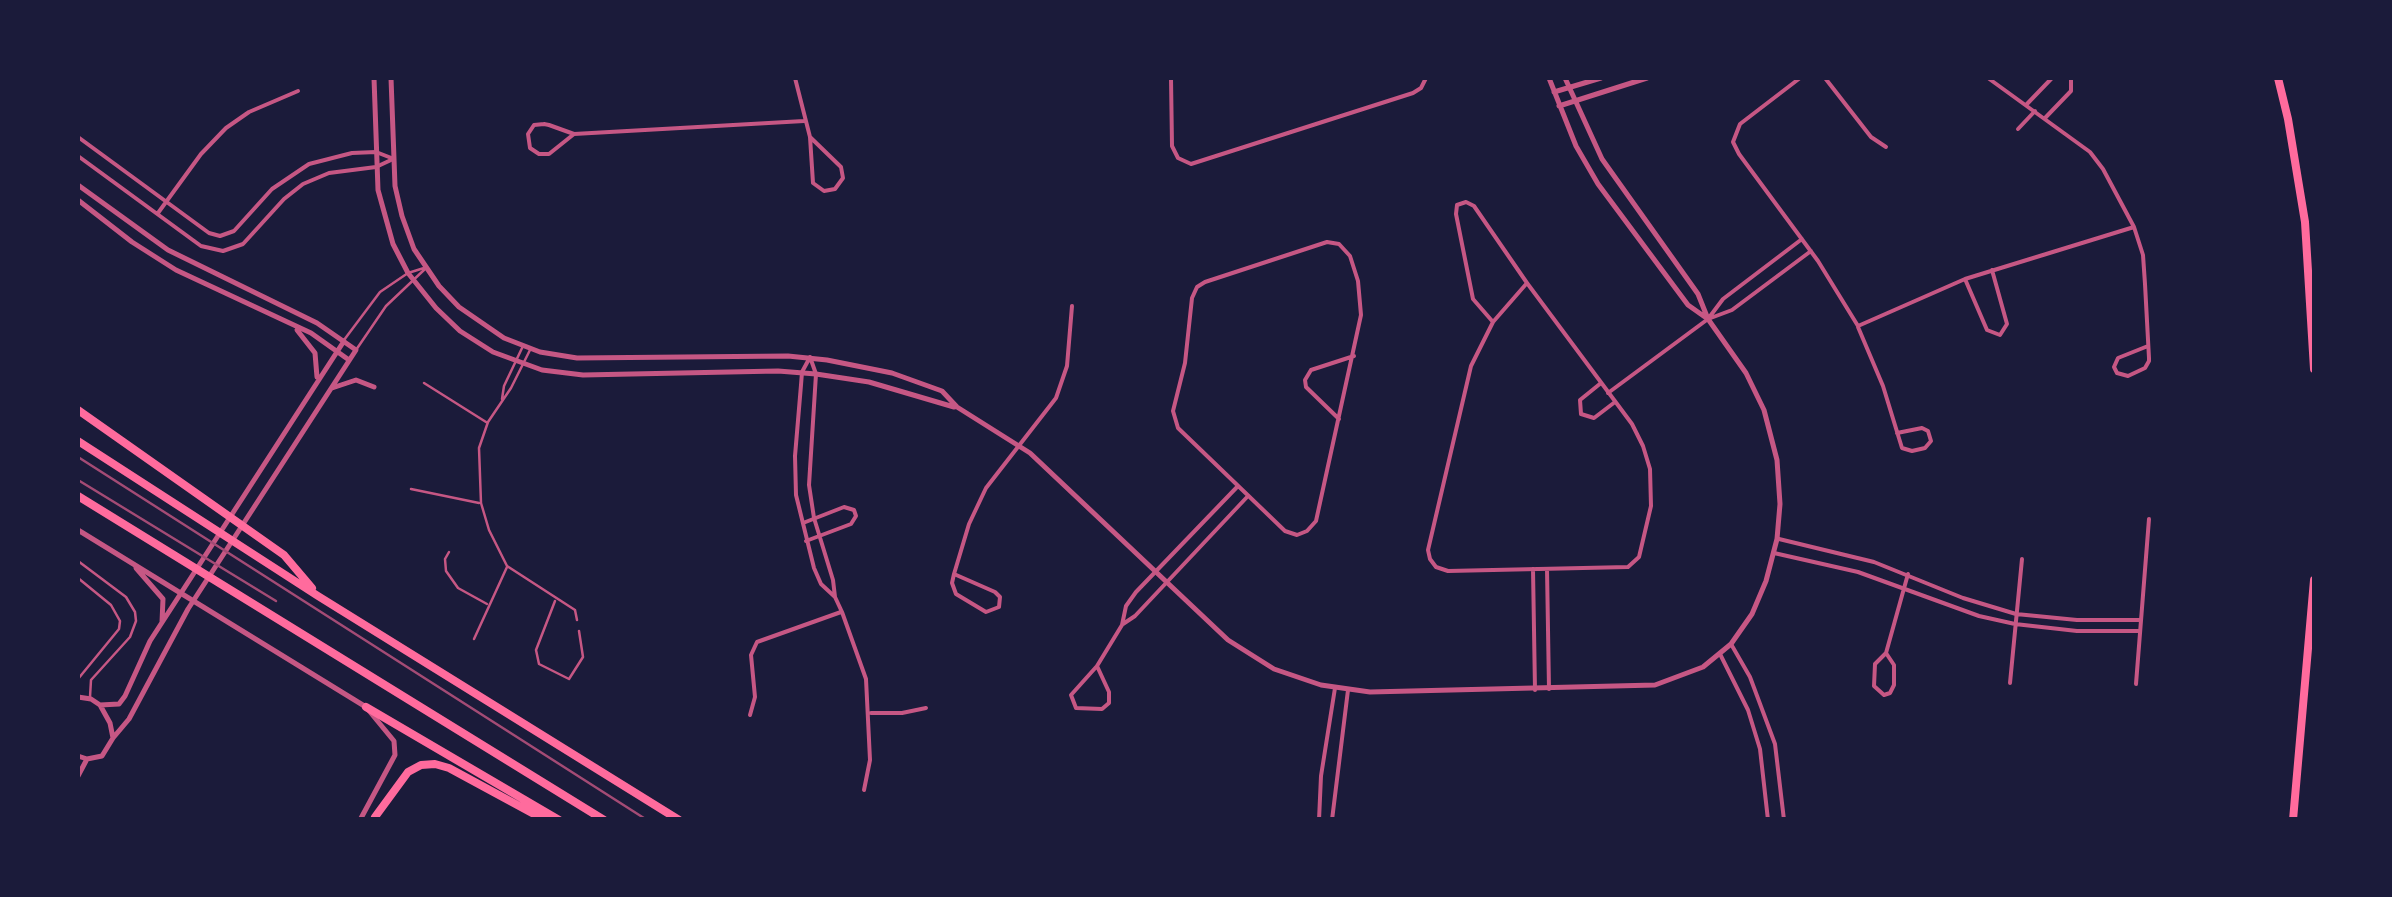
<!DOCTYPE html>
<html>
<head>
<meta charset="utf-8">
<style>
  body { margin:0 }
  #map { position:relative; width:2392px; height:897px; overflow:hidden; background:#1b1b3a; font-family:"Open Sans",sans-serif }
  canvas { display:block }
  .frame { position:absolute; inset:0; border:80px solid #1b1b3a; pointer-events:none }
</style>
</head>
<body>
<div id="map">
<canvas width="2392" height="897"></canvas>
<div class="frame"></div>
</div>
<script>
const context = document.querySelector('canvas').getContext('2d');
context.lineJoin = 'round';
const toPath = rows => new Path2D(rows.map(r => 'M' + r).join(''));
function stroke(path, color, width, dash) { context.strokeStyle = color; context.lineWidth = width; context.lineCap = dash ? 'butt' : 'round'; context.setLineDash(dash || []); context.stroke(path); }
const service = toPath([
  [344,340,380,292,408,273,424,268],
  [531,348,511,388,488,422,479,448,481,503,489,530,507,566,575,610,577,620],
  [356,350,386,306,425,269],
  [424,383,486,422],
  [502,399,504,386,523,346],
  [411,489,479,503],
  [449,552,445,559,446,571,458,588,487,604],
  [78,561,126,597,135,612,136,621,130,637,91,680,90,697],
  [78,578,111,605,120,621,119,629,78,679],
  [555,601,536,650,539,664,569,679,583,657,579,631],
  [474,639,507,567]
]);
const minor = toPath([
  [795,78,810,137],
  [1171,78,1172,146,1178,158,1191,164,1413,93,1421,88,1426,78],
  [1800,78,1740,124,1733,142,1739,154,1818,261,1858,326,1965,279,2134,227,2103,169,2090,152,1988,78],
  [1825,78,1871,137,1886,147],
  [2026,105,2052,78],
  [2045,118,2071,91,2071,78],
  [544,124,549,125,574,134,549,154,539,154,530,148,528,134,534,125,544,124],
  [2018,129,2035,111],
  [574,134,804,121],
  [78,137,209,233,220,236,234,231,272,189,309,164,352,153,376,152,394,159],
  [810,137,841,167,843,178,835,189,824,191,813,183,810,137],
  [78,156,201,246,223,251,243,244,284,199,303,184,329,173,376,167,391,160],
  [158,213,201,154,226,128,249,112,298,91],
  [2134,227,2143,255,2145,284,2149,358,2149,361,2145,368,2128,376,2117,373,2114,367,2118,358,2148,346],
  [1327,242,1339,244,1350,256,1358,281,1361,315,1316,521,1307,531,1297,535,1285,531,1178,428,1173,411,1185,363,1192,298,1197,287,1205,282,1327,242],
  [1965,279,1987,330,2000,335,2007,324,1992,270],
  [1527,283,1632,424,1643,446,1650,469,1651,506,1639,557,1628,567,1448,571,1436,567,1430,559,1428,550,1471,366,1493,322,1527,283],
  [1708,319,1723,299,1802,239],
  [1493,322,1473,299,1456,214,1457,205,1466,202,1474,206,1527,283],
  [1858,327,1883,386,1902,448,1912,451,1925,448,1931,441,1928,431,1922,428,1897,433],
  [810,357,816,374,809,485,814,518,833,580,835,597],
  [809,359,802,372,801,385,795,456,796,495,814,568,821,584,835,597,842,612,866,679,870,760,864,790],
  [1601,383,1580,400,1581,414,1594,418,1615,402],
  [1608,393,1708,319,1732,310,1811,251],
  [1339,419,1306,387,1305,380,1311,370,1354,356],
  [803,523,844,507,854,510,856,516,851,524,806,541],
  [1779,539,1874,562,1963,598,2016,614,2077,620,2141,620],
  [1774,553,1858,572,1979,616,2015,624,2077,631,2140,631],
  [1533,569,1535,690],
  [1547,569,1549,689],
  [954,574,995,592,1000,597,999,607,986,612,956,594,952,583,954,574,969,524,986,488,1056,398,1067,366,1072,306],
  [1123,624,1135,616,1248,496],
  [1731,644,1750,677,1775,744,1784,820],
  [1886,653,1894,665,1894,685,1890,693,1884,695,1874,686,1875,664,1886,653,1908,574],
  [1720,654,1748,710,1760,749,1768,820],
  [1097,666,1109,692,1109,703,1102,709,1076,708,1071,695,1097,666,1122,625,1126,606,1136,592,1238,486],
  [2010,683,2022,559],
  [2136,684,2149,519],
  [871,713,902,713,926,708],
  [750,715,755,697,751,655,757,642,841,612],
  [1319,820,1321,776,1335,688],
  [1332,820,1348,690]
]);
const tertiary = toPath([
  [374,78,378,190,393,244,408,273,436,308,460,331,493,352,542,370,583,375,778,371,816,374,869,382,954,407],
  [391,78,395,186,402,216,414,249,439,286,459,307,504,338,540,352,577,358,788,356,827,360,892,373,942,391,957,407,1030,453,1228,640,1274,669,1321,685,1370,692,1655,685,1703,667,1731,644,1752,614,1766,581,1777,539,1780,504,1777,460,1764,410,1746,373,1708,319,1698,294,1602,159,1565,78],
  [1549,78,1576,146,1598,184,1688,305,1705,317],
  [1554,92,1601,78],
  [1559,106,1647,78],
  [78,185,168,250,317,323,356,350,188,609,129,719,113,738],
  [78,200,132,242,176,270,311,333,349,360],
  [297,330,315,353,317,377],
  [332,388,356,380,374,387],
  [78,530,366,707,394,741,395,755,360,820],
  [136,568,163,599,162,622],
  [78,697,91,699,100,705,110,723,113,738,102,756,87,759,78,756],
  [100,705,119,704,125,696,150,641,344,341],
  [78,776,87,759]
]);
const motorway = toPath([
  [2278,78,2288,119,2305,222,2314,369],
  [78,410,284,555,312,588],
  [78,441,318,596,679,820],
  [78,496,604,820],
  [366,707,559,820],
  [375,817,408,772,421,765,435,764,449,768,545,820],
  [2293,820,2314,580]
]);
const tram = toPath([
  [78,457,647,820],
  [78,480,276,601]
]);
stroke(service, '#c65784', 2.5);
stroke(minor, '#c65784', 4);
stroke(tertiary, '#c65784', 5);
stroke(motorway, '#ff6b9d', 8);
stroke(tram, '#a44b75', 2.5);
</script>
</body>
</html>
